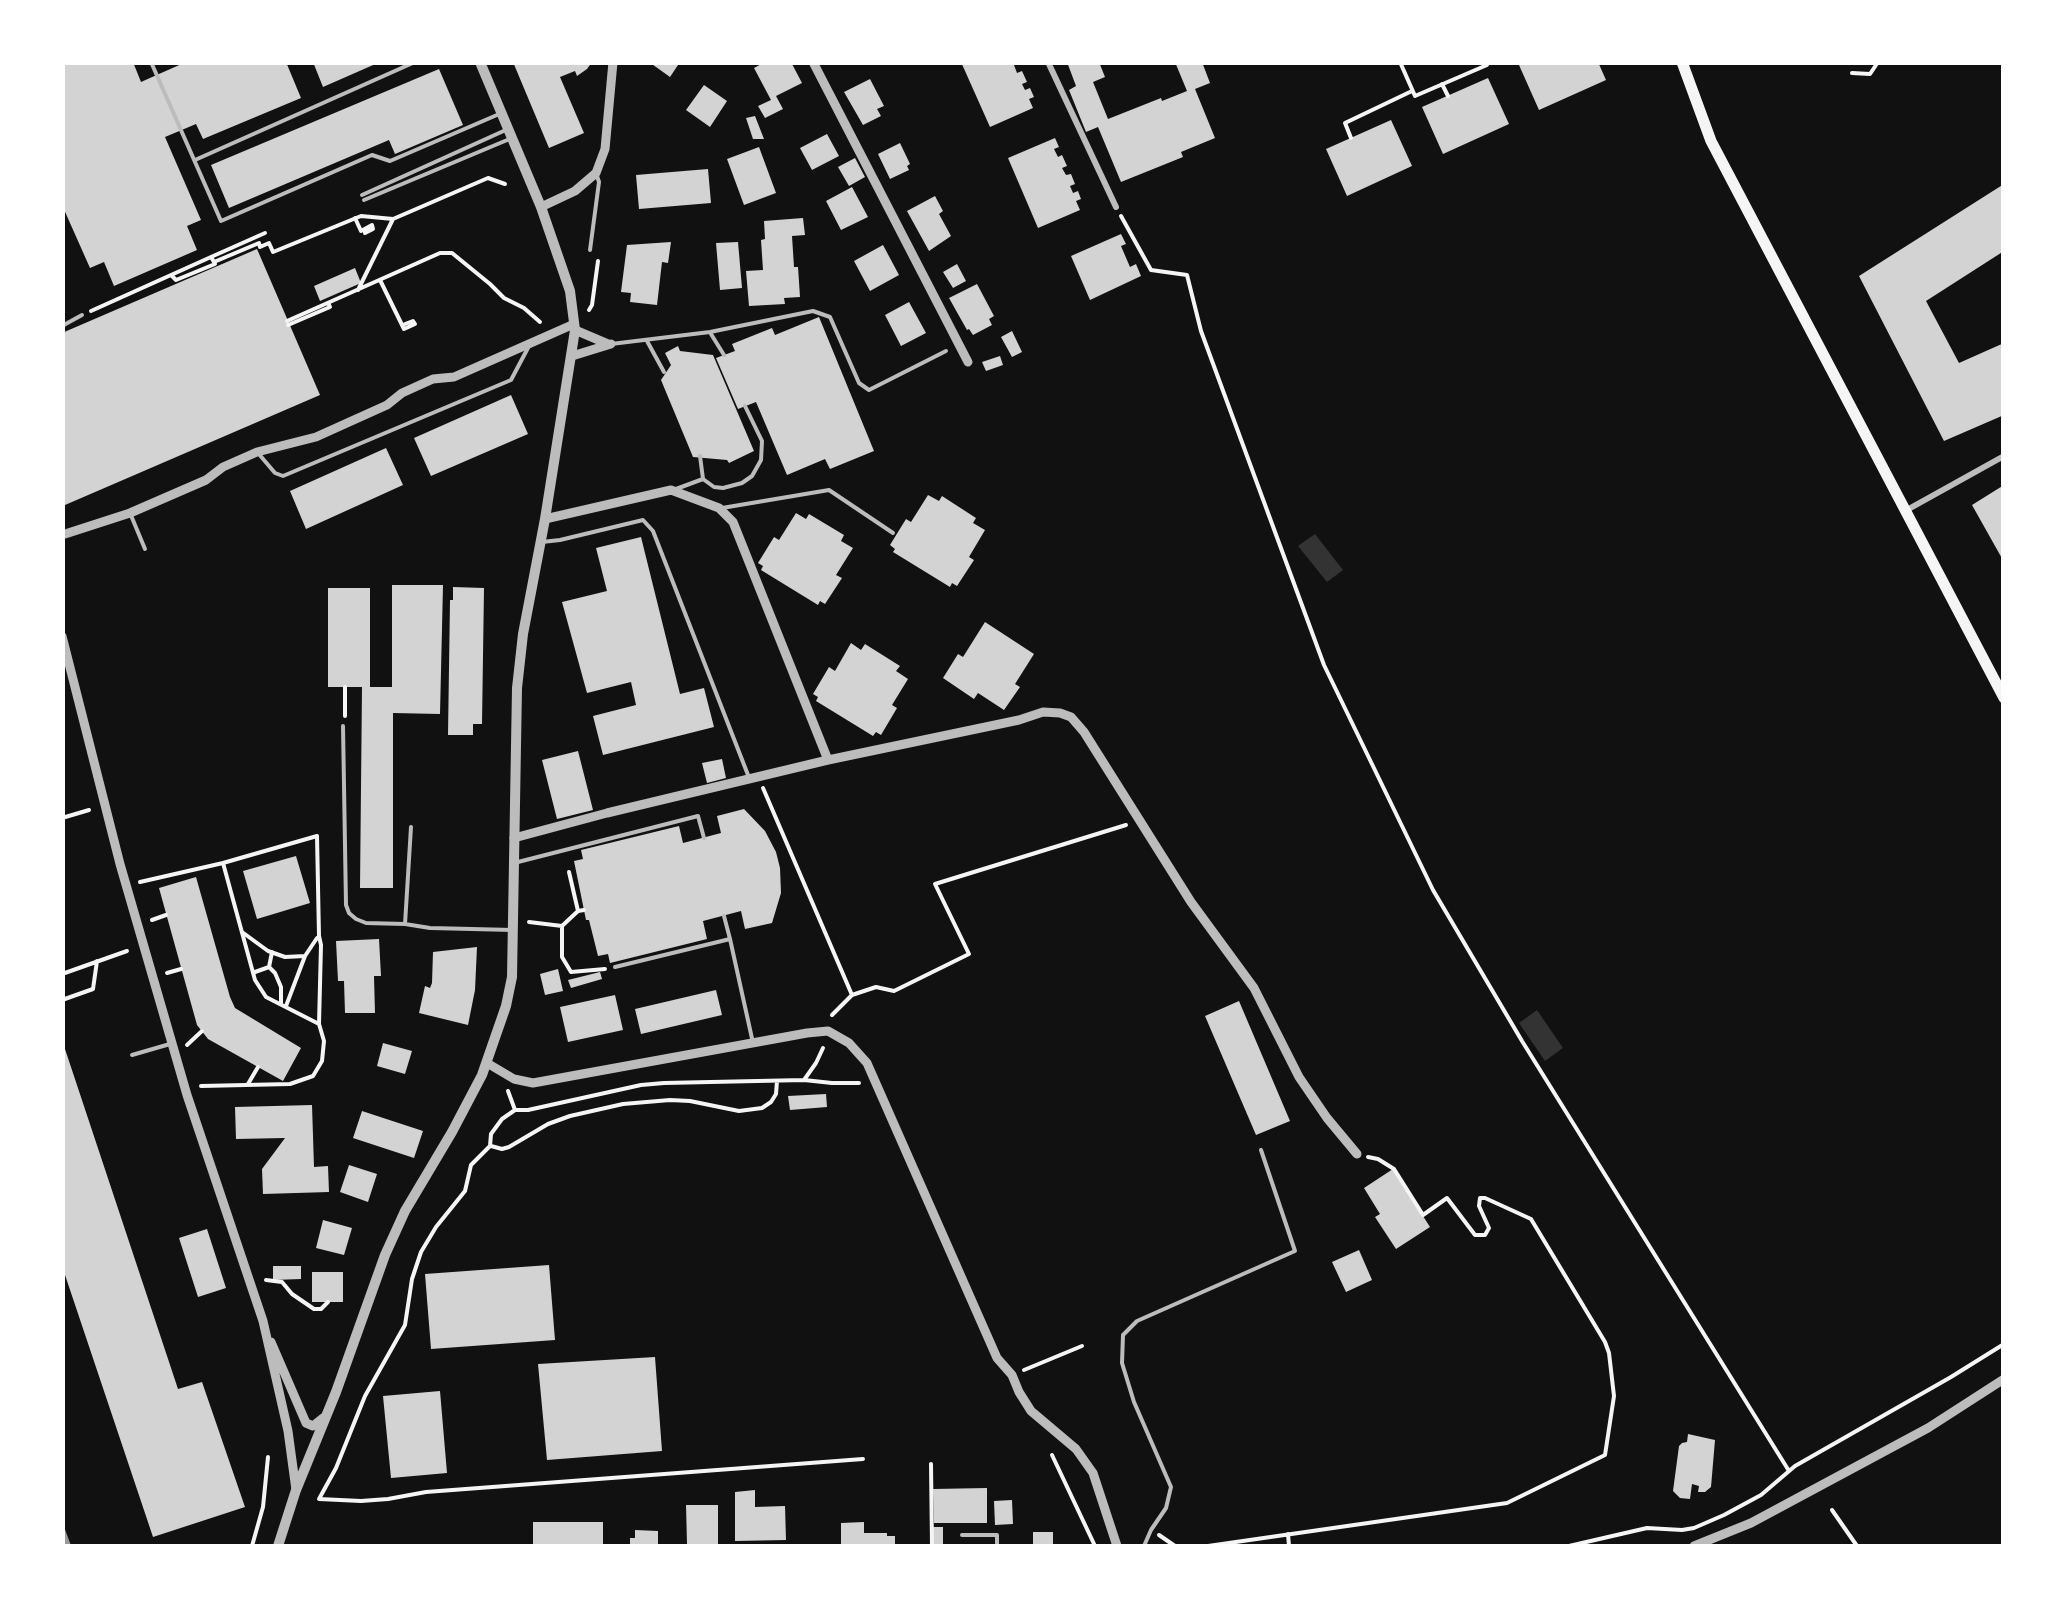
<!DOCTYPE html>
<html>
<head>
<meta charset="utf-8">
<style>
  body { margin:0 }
  #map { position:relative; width:2066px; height:1609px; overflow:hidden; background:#111; font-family:"Roboto Condensed",sans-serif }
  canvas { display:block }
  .frame { position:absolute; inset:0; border:65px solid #fff; pointer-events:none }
</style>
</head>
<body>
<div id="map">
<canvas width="2066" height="1609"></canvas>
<div class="frame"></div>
</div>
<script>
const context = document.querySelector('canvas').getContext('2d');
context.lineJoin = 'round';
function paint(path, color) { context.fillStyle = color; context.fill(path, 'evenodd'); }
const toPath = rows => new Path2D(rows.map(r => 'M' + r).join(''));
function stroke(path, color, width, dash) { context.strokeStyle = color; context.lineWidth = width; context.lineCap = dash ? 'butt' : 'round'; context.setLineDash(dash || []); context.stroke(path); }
const water = toPath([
  [1315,534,1343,570,1327,582,1298,546],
  [1537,1010,1563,1048,1545,1061,1519,1023]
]);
const building = toPath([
  [62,62,133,62,141,82,186,62,286,62,301,98,203,139,196,124,165,137,201,220,187,226,197,250,114,286,104,262,90,268,62,205],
  [313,62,380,62,323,87],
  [513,62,592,62,587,69,577,76,575,71,560,77,584,133,549,148],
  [649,62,680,62,670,77],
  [765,62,791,62,802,83,776,96,783,109,765,118,758,106,771,100,754,68],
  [961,62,1020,62,1014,65,1017,73,1022,71,1027,82,1022,84,1025,90,1030,88,1034,97,1029,99,1033,108,990,127],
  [1067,62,1099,62,1105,77,1093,82,1108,119,1161,98,1162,101,1187,91,1175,62,1202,62,1210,83,1195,89,1215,138,1181,152,1183,157,1121,182,1098,127,1086,132,1069,90,1076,86],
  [1525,62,1598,62,1606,80,1539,110,1519,65],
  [439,69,463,125,395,154,389,140,229,208,211,165],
  [1488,78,1509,124,1443,154,1422,107],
  [870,79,884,106,877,109,881,116,863,125,844,92],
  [704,85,727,101,710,127,686,110],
  [755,116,764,139,753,139,746,118],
  [1391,120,1412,166,1347,196,1326,149],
  [827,134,839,156,812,170,800,148],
  [1055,138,1059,147,1054,149,1058,157,1062,155,1067,166,1062,168,1066,175,1071,174,1075,184,1070,186,1073,193,1078,191,1081,199,1076,201,1080,210,1038,228,1008,158],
  [900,143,910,164,907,166,909,170,890,179,878,154],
  [759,147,776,193,744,205,727,159],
  [855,158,865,177,849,186,838,167],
  [708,169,711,203,639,209,636,175],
  [2004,184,2004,251,1926,301,1959,363,2004,343,2004,415,1944,441,1859,276],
  [852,187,868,217,841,230,826,201],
  [935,196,943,211,939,214,951,236,929,251,907,211],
  [803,218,805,235,792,236,794,267,798,267,800,297,784,298,785,304,749,306,746,271,763,270,761,240,765,239,764,221],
  [1121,234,1126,244,1121,246,1130,267,1136,264,1141,276,1090,300,1071,256],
  [671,242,668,263,662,262,657,305,630,302,631,293,621,292,627,245],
  [738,242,742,288,720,290,716,243],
  [883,245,899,275,870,291,854,261],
  [257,249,320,395,65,505,62,498,62,333],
  [957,264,966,281,953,288,943,272],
  [355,268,361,283,320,301,314,286],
  [977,284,994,316,989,319,992,325,973,335,969,329,967,330,949,298],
  [909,302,926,333,901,346,885,315],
  [819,317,874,451,830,469,825,459,787,475,756,402,738,409,716,358,735,351,732,344,772,328,775,335],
  [1012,331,1022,352,1012,357,1001,337],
  [678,346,680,351,713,355,754,451,729,463,727,460,693,457,661,380,671,365,665,353],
  [1000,356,1003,365,986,371,982,362],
  [511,395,528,434,431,476,414,438],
  [386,448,403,485,306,529,290,491],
  [2004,485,2004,562,1972,505],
  [928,495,939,501,942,496,976,518,973,523,985,530,969,557,974,560,957,586,952,583,950,587,893,552,895,549,890,545,906,519,911,522],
  [796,513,806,519,809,514,844,535,841,541,853,548,836,575,842,578,825,604,820,601,818,605,761,570,763,566,758,563,774,537,779,540],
  [641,537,680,694,704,688,714,727,603,755,593,716,636,705,631,682,587,693,562,602,607,591,596,548],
  [392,585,443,585,440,714,393,713,393,888,360,888,362,687,328,687,328,588,370,588,370,687,392,687],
  [453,587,484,588,482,724,473,724,473,735,448,735,450,600,453,600],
  [985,622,1034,654,1015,684,1020,687,1004,710,978,693,974,699,943,678,958,654,963,657],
  [851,643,861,650,865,644,900,666,896,671,908,679,892,705,897,708,881,735,876,732,873,736,816,701,818,697,813,694,829,667,835,671],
  [578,751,593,810,557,819,542,760],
  [722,759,726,778,707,783,702,763],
  [744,809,765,831,776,852,780,868,781,893,772,923,745,929,741,911,703,921,707,939,610,963,608,954,598,956,589,920,586,920,574,861,583,859,581,850,679,826,683,843,721,833,717,816],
  [296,856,310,903,257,919,243,871],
  [196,877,230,997,235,1008,301,1048,283,1081,208,1039,197,1025,159,888],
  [379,939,381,976,374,976,375,1013,345,1013,344,981,338,981,336,941],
  [477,947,475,990,468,1025,419,1013,425,986,430,988,432,983,433,952],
  [558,969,563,991,545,995,540,974],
  [600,972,602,979,571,988,568,980],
  [716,990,722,1015,641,1034,635,1009],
  [615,995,623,1030,568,1042,560,1007],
  [1239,1001,1290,1121,1256,1135,1205,1016],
  [62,1040,178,1389,202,1382,245,1507,153,1537,62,1266],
  [383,1043,412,1051,405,1074,377,1066],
  [826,1094,827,1107,790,1110,788,1096],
  [312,1105,314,1167,328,1166,329,1192,263,1194,262,1169,285,1138,236,1139,235,1107],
  [362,1111,423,1131,414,1158,353,1138],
  [349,1165,377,1174,368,1202,340,1192],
  [1393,1169,1430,1227,1396,1249,1375,1217,1380,1214,1364,1188],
  [323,1220,352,1228,344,1255,316,1248],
  [207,1229,226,1288,198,1297,179,1238],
  [1359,1250,1372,1280,1346,1292,1332,1262],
  [549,1265,555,1340,431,1349,425,1274],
  [273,1266,301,1266,301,1279,273,1280],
  [312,1272,343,1272,343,1302,312,1302],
  [655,1357,662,1451,547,1460,538,1364],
  [440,1391,447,1473,391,1478,383,1396],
  [1688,1434,1715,1440,1711,1487,1705,1492,1698,1492,1699,1486,1692,1484,1690,1499,1680,1498,1673,1491,1679,1446,1682,1443,1687,1442],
  [987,1488,987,1523,934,1523,933,1489],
  [755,1490,755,1507,785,1506,786,1540,735,1541,735,1492],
  [1012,1500,1013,1524,995,1525,994,1501],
  [686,1505,718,1505,718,1546,690,1546,689,1544,687,1544],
  [533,1522,603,1522,603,1546,533,1546],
  [864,1522,864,1533,887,1533,887,1536,895,1536,895,1546,841,1546,841,1523],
  [933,1527,943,1527,943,1546,933,1546],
  [635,1530,658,1531,658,1546,630,1546,630,1538,635,1538],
  [1033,1532,1053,1532,1053,1546,1033,1546]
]);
const path = toPath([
  [1400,62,1415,96,1487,65,1486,62],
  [1852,73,1870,74,1878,62],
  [1442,84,1448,96],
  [1351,138,1345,123,1412,91],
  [1121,216,1151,270,1187,275,1201,331,1324,665,1433,890,1522,1041,1789,1471],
  [355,218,361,231,372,225,373,229,365,233],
  [211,257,265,233],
  [172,276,176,280,215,264,214,262],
  [380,280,404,329,415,324,413,321,405,324],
  [358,290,393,219,488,178,505,184],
  [589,310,592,305,598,261],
  [91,311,211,257,214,262,259,243,260,247,269,243,273,252,361,216,393,219],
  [287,321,440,253,452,253,490,284,504,298,524,308,540,322],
  [288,325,330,307,328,303],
  [345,716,345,687],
  [763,788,852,995],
  [62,818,89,810],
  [569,872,578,911],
  [140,882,223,863,317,836,319,936,321,945,319,1024],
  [584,910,578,911,562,926,562,957,571,972,605,969],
  [152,920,166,915],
  [529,922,562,926],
  [242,932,268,951,285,957,305,956],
  [269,967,275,973,281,987,281,1003],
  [255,972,269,967,272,952],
  [167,973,181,969],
  [62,974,127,951],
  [62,1000,93,989,97,961],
  [286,1006,305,956,317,938],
  [832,1015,852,995,876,987,894,991,969,954,935,884,1126,825],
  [187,1045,202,1031],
  [823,1048,816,1063,804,1080,664,1083,641,1085,528,1110,515,1110,502,1119,491,1134,490,1146,471,1165,465,1191,436,1227,421,1252,412,1279,405,1325,365,1396,336,1468,319,1499,361,1501,388,1499,426,1492,863,1459],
  [804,1080,832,1083,859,1083],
  [248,1084,258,1067],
  [201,1086,290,1084,313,1076,322,1061,324,1041,319,1024,266,997,255,980,223,863],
  [508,1091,515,1110],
  [491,1146,502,1149,509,1147,548,1124,570,1116,623,1104,670,1100,690,1101,739,1111,762,1108,771,1102,776,1094,777,1081],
  [266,1280,282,1282,292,1294,314,1309,321,1309,328,1302],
  [1024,1370,1082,1346],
  [1052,1455,1095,1546],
  [931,1464,932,1546],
  [1832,1510,1857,1546],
  [1288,1534,1289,1546],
  [1159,1535,1175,1546],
  [252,1546,263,1507,268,1457],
  [1208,1546,1507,1503,1605,1455,1614,1396,1609,1353,1605,1342,1531,1219,1485,1198,1480,1198,1479,1206,1489,1228,1485,1235,1475,1235,1447,1198,1423,1215,1394,1169,1378,1159,1368,1157],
  [1569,1546,1647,1528,1682,1530,1694,1528,1724,1515,1761,1495,1795,1466,1951,1377,2004,1344]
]);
const service = toPath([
  [151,62,221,221,372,155,390,161,497,115],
  [195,160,415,62],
  [362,195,508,129],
  [364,200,512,138],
  [590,250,599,182,597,176],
  [62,326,82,315],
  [711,334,724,355],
  [647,341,664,372],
  [611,344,710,332,813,311,830,317,859,383,869,390,946,351],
  [258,453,275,473,283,476,511,380,529,346],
  [703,479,714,487,723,488,742,483,752,476,761,460,762,441,745,406],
  [676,489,703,479,700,456],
  [722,508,829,490,893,533],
  [130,513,145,549],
  [542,542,560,540,643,520,653,531,748,775],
  [343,726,346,905,349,913,356,919,366,923,405,924],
  [411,827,405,924,430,928,513,930],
  [518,862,698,816,704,838],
  [724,916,730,939],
  [615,967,730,939,753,1043],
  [132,1055,170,1044],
  [962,1535,997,1535,997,1546],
  [1144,1546,1151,1530,1166,1508,1171,1487,1134,1402,1122,1363,1123,1335,1137,1321,1295,1251,1261,1150]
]);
const pedestrian = toPath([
  [1048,62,1116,207],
  [1905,511,2004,456]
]);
const minor = toPath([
  [813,62,968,362],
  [541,207,575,191,596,173,605,149,613,62],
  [575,330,608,344],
  [572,356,611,344],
  [545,519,671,490,719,508,733,522,828,760],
  [62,535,130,513,206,480,223,467,257,452,316,437,387,405,402,393,433,379,454,377,574,324],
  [62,636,120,864,187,1095,263,1321,288,1431,296,1490],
  [514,838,607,813,828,760,1019,720,1043,712,1060,713,1071,717,1084,732,1191,902,1254,988,1299,1077,1327,1118,1357,1154],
  [487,1063,514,1079,533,1083,807,1033,828,1031,849,1043,867,1063,997,1358,1012,1375,1019,1392,1031,1411,1076,1449,1093,1473,1117,1546],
  [271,1342,306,1423,313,1426,323,1418],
  [1694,1546,1751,1523,1928,1428,2004,1379]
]);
const tertiary = toPath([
  [278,1546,296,1490,336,1392,385,1255,405,1211,452,1132,482,1075,506,1006,512,977,517,688,523,634,545,519,575,330,570,291,541,207,480,62]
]);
const secondary = toPath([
  [1682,62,1711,141,2004,698]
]);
const rail = toPath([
  [62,1530,68,1546]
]);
paint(water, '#333');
paint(building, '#d3d3d3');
stroke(path, '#f5f5f5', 4);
stroke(service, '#bcbcbc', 4);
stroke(pedestrian, '#bcbcbc', 6);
stroke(minor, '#bcbcbc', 9);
stroke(tertiary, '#bcbcbc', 10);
stroke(secondary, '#f5f5f5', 11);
stroke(rail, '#9a9a9a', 6);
</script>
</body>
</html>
